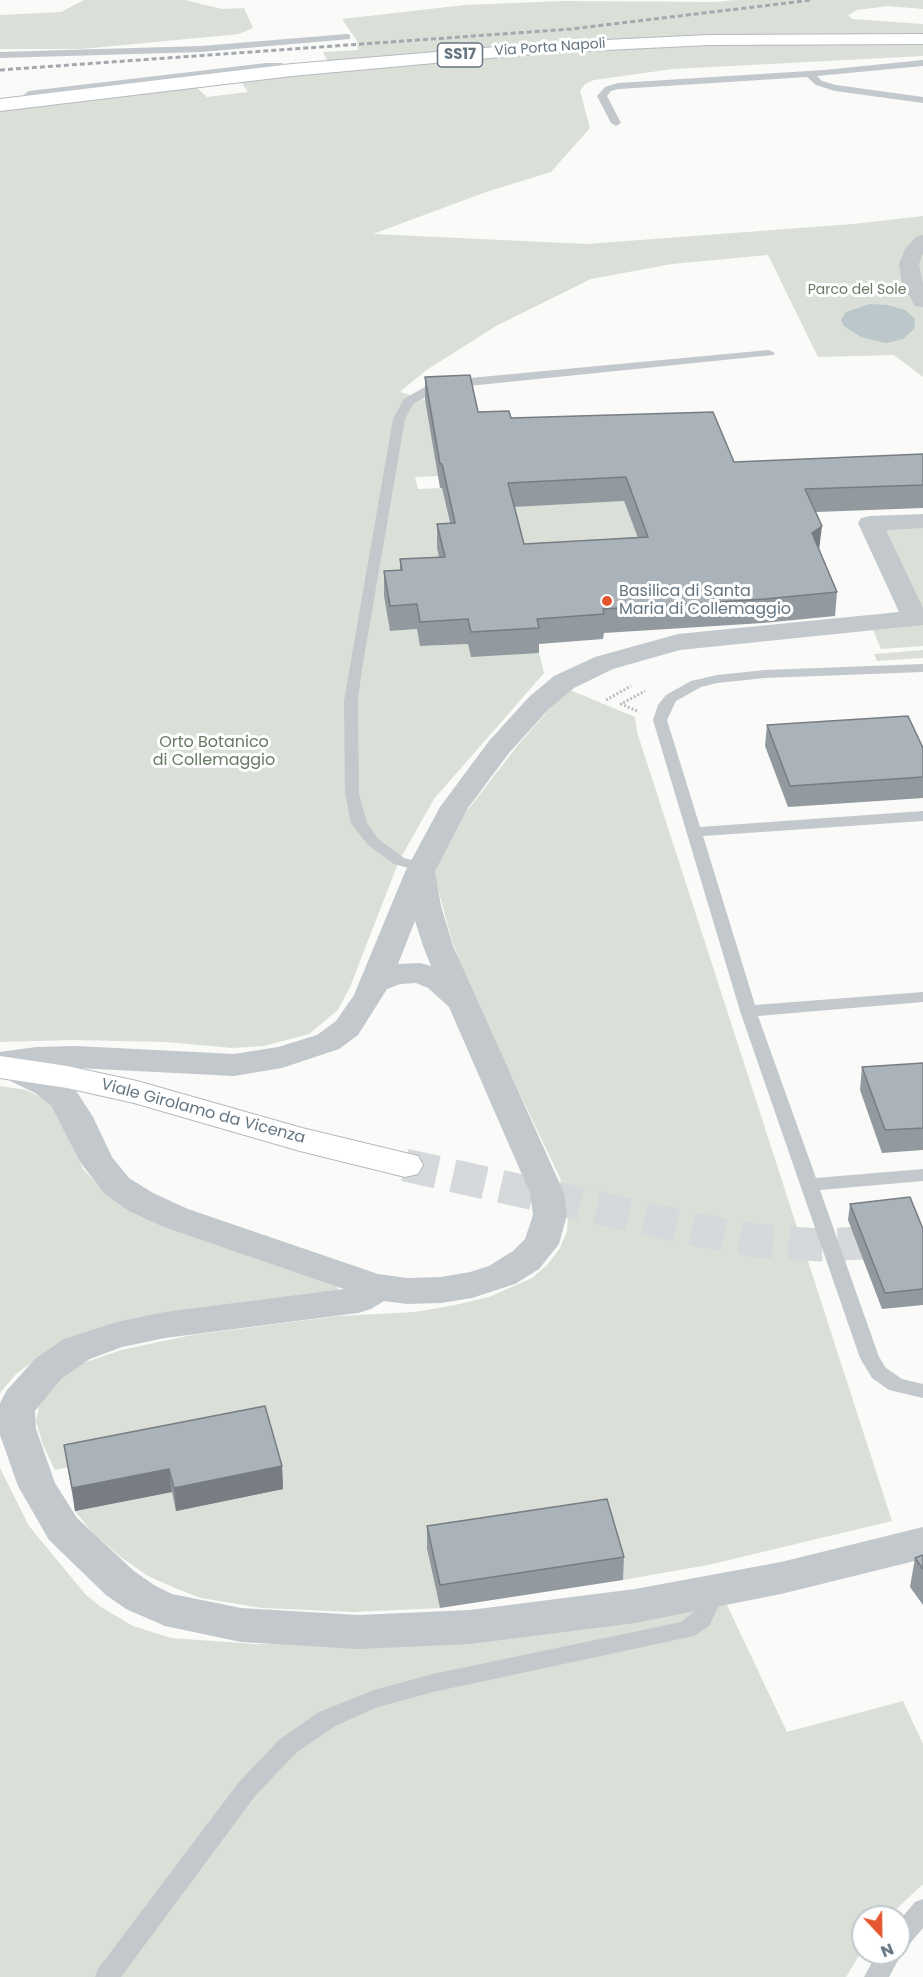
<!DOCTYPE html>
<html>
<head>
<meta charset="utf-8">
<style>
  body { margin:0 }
  #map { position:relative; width:923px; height:1977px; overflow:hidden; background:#fafaf8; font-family:Poppins,sans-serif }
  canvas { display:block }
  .north { position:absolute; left:851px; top:1905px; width:60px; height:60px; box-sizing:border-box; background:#fff; border:2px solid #c1c8cd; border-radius:50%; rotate:158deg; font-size:16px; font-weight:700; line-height:24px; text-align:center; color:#657683 }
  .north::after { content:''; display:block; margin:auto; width:21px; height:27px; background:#e4572e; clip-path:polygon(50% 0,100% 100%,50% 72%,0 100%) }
</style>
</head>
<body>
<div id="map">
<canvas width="923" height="1977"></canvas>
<div class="north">N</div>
</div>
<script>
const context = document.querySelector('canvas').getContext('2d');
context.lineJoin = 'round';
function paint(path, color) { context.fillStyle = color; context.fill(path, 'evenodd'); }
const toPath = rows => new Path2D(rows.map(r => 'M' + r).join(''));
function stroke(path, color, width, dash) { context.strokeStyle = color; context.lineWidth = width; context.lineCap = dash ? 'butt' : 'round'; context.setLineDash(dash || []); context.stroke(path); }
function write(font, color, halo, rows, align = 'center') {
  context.font = font + ' Poppins,sans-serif'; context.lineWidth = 6; context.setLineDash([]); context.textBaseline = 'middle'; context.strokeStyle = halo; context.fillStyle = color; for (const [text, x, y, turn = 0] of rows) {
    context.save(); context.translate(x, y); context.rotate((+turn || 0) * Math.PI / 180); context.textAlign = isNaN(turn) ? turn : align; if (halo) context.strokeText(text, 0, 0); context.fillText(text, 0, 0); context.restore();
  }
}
const green = toPath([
  [84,0,185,0,222,9,244,8,253,28,239,34,82,49,0,49,0,15,61,12],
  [736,0,923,0,923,9,888,6,857,10,848,15,852,19,923,24,923,56,673,69,594,80,585,84,580,91,590,128,551,172,486,192,373,234,587,244,853,224,923,216,923,377,894,355,818,357,768,255,672,264,591,279,496,326,425,371,400,392,425,400,438,476,415,477,418,489,442,488,455,547,445,581,391,631,417,629,421,646,468,644,539,653,544,673,434,799,399,861,350,987,338,1010,309,1034,264,1046,232,1048,166,1042,72,1040,0,1042,0,109,195,86,207,97,248,92,240,80,328,62,323,52,358,50,357,41,342,19,465,5,564,1,715,2],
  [624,501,647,561,524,568,508,507],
  [923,523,923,614,877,525],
  [917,620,923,620,923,646,881,649,873,630],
  [923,650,923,658,877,661,874,654],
  [570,690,635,717,637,732,892,1521,708,1565,623,1580,606,1523,427,1550,440,1608,353,1612,262,1608,201,1598,175,1588,148,1576,122,1558,92,1532,75,1511,172,1492,177,1511,267,1429,55,1470,43,1445,36,1421,39,1406,49,1390,65,1374,81,1364,121,1350,192,1335,339,1316,415,1312,455,1305,489,1297,532,1278,548,1264,560,1248,567,1231,568,1215,560,1178,475,1000,452,941,434,874,466,812,518,745,554,704],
  [0,1086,26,1090,49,1101,59,1117,83,1169,110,1197,335,1283,339,1290,49,1350,16,1374,0,1393],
  [0,1468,29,1526,86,1595,101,1607,133,1626,171,1638,255,1644,405,1644,726,1603,787,1732,903,1701,923,1744,923,1884,888,1917,863,1917,863,1949,846,1977,0,1977]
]);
const water = toPath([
  [870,304,887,305,905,310,915,319,914,329,903,339,886,343,861,337,844,326,841,320,846,312]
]);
const secondaryTunnel = toPath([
  [405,1165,697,1230,759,1241,821,1245,923,1240]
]);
const path = toPath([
  [606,700,631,686],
  [637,711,621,704,645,691]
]);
const lane = toPath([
  [347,34,350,35,350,39,201,52,0,58,0,52,201,46,347,34],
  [923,60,923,66,817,76,822,81,836,85,923,97,923,103,835,91,816,85,807,77,619,89,611,91,607,96,621,123,616,126,611,123,597,96,605,87,618,83,824,70,923,60],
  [266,63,282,63,297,70,292,73,281,69,266,69,29,97,24,94,29,91,266,63],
  [769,350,775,353,773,355,459,387,436,391,413,404,405,419,361,675,358,701,359,794,367,823,378,839,404,858,428,864,431,867,423,872,394,864,368,845,351,823,345,794,344,701,393,419,404,399,428,385,459,379,769,350],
  [923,664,923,672,765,678,717,683,701,687,676,701,667,720,700,827,923,811,923,821,703,836,755,1005,923,992,923,1002,758,1016,816,1178,923,1169,923,1181,820,1190,879,1357,886,1368,902,1379,923,1384,923,1398,889,1390,872,1378,860,1358,740,1011,653,720,658,705,666,695,691,681,717,675,765,670,923,664],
  [705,1585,713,1588,718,1607,709,1626,694,1636,433,1692,378,1707,335,1726,296,1753,255,1796,121,1977,95,1977,98,1969,239,1782,280,1739,319,1712,374,1690,433,1674,681,1622,695,1611,694,1594,697,1588,705,1585],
  [923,1899,923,1928,907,1947,900,1949,902,1953,889,1977,864,1977,877,1953,899,1953,899,1921,915,1902,923,1899]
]);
const street = toPath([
  [923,235,923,253,919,264,923,284,923,307,915,306,902,283,899,264,905,249,916,237,923,235],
  [923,514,923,528,886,530,923,608,923,625,680,650,613,669,574,688,549,709,509,753,468,808,435,872,441,906,453,946,564,1193,567,1215,559,1244,539,1269,515,1284,472,1298,441,1303,407,1304,384,1301,371,1309,358,1313,165,1338,122,1347,90,1359,61,1379,35,1411,36,1429,55,1483,77,1518,134,1571,154,1585,172,1594,241,1608,358,1615,470,1610,635,1589,781,1562,923,1527,923,1559,781,1594,635,1623,470,1644,358,1649,241,1642,165,1626,126,1609,106,1595,49,1540,18,1486,0,1435,0,1403,7,1390,35,1359,64,1339,117,1322,165,1312,344,1289,164,1227,129,1211,105,1194,80,1162,51,1105,35,1093,0,1076,0,1052,36,1047,76,1046,234,1054,278,1047,317,1035,336,1021,354,995,405,872,440,807,489,741,529,697,554,676,595,657,678,634,899,612,858,523,861,518,870,516,923,514],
  [415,921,423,946,431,966,420,963,398,964,415,921],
  [416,983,428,988,449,1007,530,1193,533,1215,525,1239,513,1251,489,1266,470,1272,441,1277,407,1278,378,1274,188,1209,153,1193,129,1178,112,1157,93,1117,75,1089,59,1077,39,1068,76,1068,234,1076,282,1068,339,1049,358,1035,387,989,400,984,416,983]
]);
const secondary = toPath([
  [0,1056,67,1066,137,1081,302,1128,418,1156,423,1165,418,1174,405,1177,300,1151,134,1103,67,1088,0,1078,0,1056]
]);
const primary = toPath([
  [923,34,923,44,709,45,544,53,292,76,0,111,0,99,292,64,544,43,709,35,923,34]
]);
const rail = toPath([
  [0,70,571,29,812,0]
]);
const wall = toPath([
  [425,377,478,412,734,462,923,454,923,508,816,512,819,550,837,592,835,616,763,623,604,633,603,639,539,644,539,653,471,657,468,644,420,646,417,629,390,631,384,596,384,571,400,570,400,559,439,557,437,548,437,524,450,523,442,488,440,488,425,400],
  [624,501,638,538,524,544,514,507],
  [767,725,923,748,923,798,788,807,765,746],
  [923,1063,923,1150,882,1153,860,1090,862,1067],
  [850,1204,923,1229,923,1305,882,1309,848,1220],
  [64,1445,282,1466,283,1489,176,1511,172,1492,75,1511],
  [427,1526,624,1557,623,1580,440,1608,427,1549],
  [923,1555,923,1605,910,1587,915,1558]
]);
const shadedWall = toPath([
  [822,526,819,550,812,533],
  [282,1466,283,1489,176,1511,174,1488],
  [169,1469,172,1492,75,1511,72,1488]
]);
const building = toPath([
  [470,375,478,412,509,411,511,418,713,412,734,462,923,454,923,485,805,489,822,526,812,533,837,592,765,599,603,609,604,614,537,619,539,628,471,632,468,619,420,622,417,604,390,606,384,571,402,570,400,559,445,557,437,524,455,523,442,464,440,464,425,377,470,375],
  [626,477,648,537,524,544,508,483,626,477],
  [908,716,923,748,923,777,790,786,767,725,908,716],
  [923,1063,923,1128,885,1130,862,1067,923,1063],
  [910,1197,923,1229,923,1289,885,1293,850,1204,910,1197],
  [265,1406,282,1466,174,1488,169,1469,72,1488,64,1445,265,1406],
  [607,1499,624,1557,440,1585,427,1526,607,1499],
  [923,1555,923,1569,915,1558,923,1555]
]);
const markers = [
  [607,601,6,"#e4572e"]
];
const farStreetnames = [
  ["Via Porta Napoli",550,48,-4]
];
const farParknames = [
  ["Parco del Sole",857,290]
];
const shields = [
  [460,55,45]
];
const shieldNames = [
  ["SS17",460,55]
];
const poiNames = [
  ["Basilica di Santa",619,592],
  ["Maria di Collemaggio",619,610]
];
const parkNames = [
  ["Orto Botanico",214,743],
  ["di Collemaggio",214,761]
];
const streetNames = [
  ["Viale Girolamo da Vicenza",203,1112,15]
];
paint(green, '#dadfd7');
paint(water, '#bbc7cb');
stroke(secondaryTunnel, '#d5d9db', 33, [33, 16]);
stroke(secondary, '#b3babf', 2);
stroke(primary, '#b5babe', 2);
stroke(path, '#bbbfc2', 3, [2, 2]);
paint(lane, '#c3c8cc');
paint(street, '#c3c8cc');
paint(secondary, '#fff');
paint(primary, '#fff');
stroke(rail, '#a2aab0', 3, [5, 3]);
paint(wall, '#929a9f');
paint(shadedWall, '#777d82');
paint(building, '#aab3b9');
stroke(building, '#777d82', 1.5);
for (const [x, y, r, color] of markers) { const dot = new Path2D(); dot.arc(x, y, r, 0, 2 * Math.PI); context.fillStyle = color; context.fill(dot); stroke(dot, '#fff', 2); }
write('14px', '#657683', '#fff', farStreetnames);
write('14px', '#687a64', '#fff', farParknames);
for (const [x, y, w] of shields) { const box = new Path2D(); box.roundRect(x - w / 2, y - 12, w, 24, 4.5); context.fillStyle = '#fff'; context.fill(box); stroke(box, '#657683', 1.5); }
write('bold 15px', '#657683', null, shieldNames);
write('16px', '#657683', '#fff', poiNames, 'left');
write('16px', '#687a64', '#fff', parkNames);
write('16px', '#657683', '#fff', streetNames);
</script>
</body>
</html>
